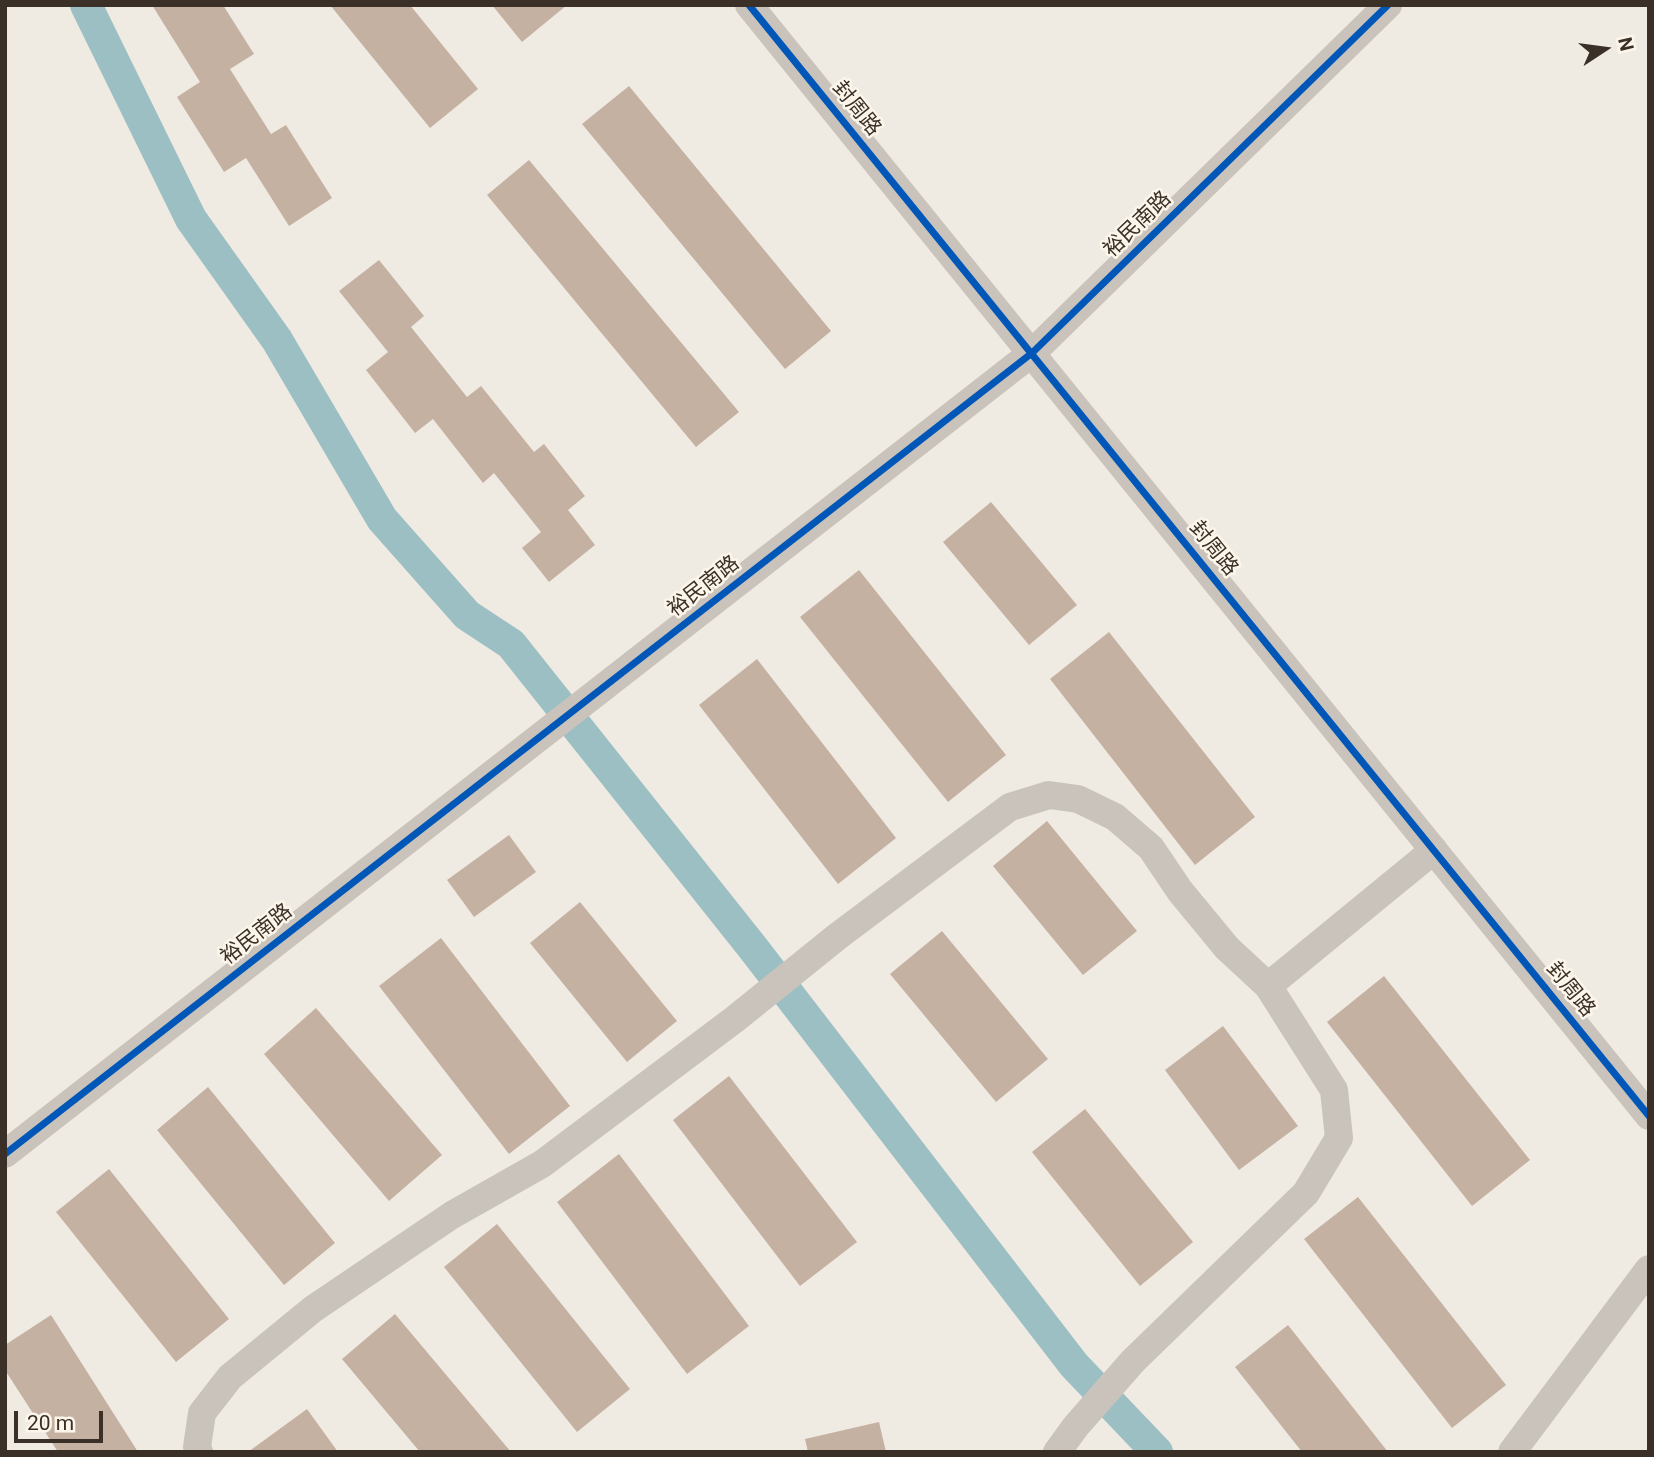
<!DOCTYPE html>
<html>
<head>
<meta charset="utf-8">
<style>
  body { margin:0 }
  #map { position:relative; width:1654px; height:1457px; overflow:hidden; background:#efebe3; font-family:Roboto,sans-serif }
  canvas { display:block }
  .frame { position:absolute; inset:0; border:7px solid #3b3028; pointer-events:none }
  .north { position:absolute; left:1570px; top:14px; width:70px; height:70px; -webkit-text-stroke:5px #fcf6ea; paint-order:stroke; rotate:77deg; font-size:19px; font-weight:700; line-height:28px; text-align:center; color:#3b3028 }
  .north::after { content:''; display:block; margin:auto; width:24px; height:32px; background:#3b3028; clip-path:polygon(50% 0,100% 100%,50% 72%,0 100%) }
  .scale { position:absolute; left:14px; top:1411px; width:89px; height:32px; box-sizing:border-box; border:4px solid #3b3028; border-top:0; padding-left:9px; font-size:21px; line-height:24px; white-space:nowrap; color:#3b3028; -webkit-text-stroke:5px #fcf6ea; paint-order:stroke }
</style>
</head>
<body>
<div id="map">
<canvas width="1654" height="1457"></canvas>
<div class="frame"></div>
<div class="north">N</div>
<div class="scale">20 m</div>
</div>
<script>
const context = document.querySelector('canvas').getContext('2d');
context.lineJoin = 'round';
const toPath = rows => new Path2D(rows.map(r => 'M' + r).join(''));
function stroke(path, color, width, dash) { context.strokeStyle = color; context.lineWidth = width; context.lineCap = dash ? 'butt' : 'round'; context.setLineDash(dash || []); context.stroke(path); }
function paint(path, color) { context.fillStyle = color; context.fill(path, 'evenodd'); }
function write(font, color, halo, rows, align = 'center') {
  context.font = font + ' Roboto,"Noto Sans SC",sans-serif'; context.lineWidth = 5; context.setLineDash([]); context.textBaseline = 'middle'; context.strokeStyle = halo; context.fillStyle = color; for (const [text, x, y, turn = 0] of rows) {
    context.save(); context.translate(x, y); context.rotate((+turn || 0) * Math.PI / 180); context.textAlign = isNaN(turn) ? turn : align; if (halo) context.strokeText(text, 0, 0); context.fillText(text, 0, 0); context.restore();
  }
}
const canal = toPath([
  [86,5,191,219,277,340,382,519,467,615,511,644,753,948,1074,1365,1157,1452]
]);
const building = toPath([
  [152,5,223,5,254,54,230,69,271,134,286,125,332,198,289,226,246,158,224,172,177,97,200,82],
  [330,5,410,5,478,89,430,128],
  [492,5,567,5,522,42],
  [629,86,831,331,785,369,582,124],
  [529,160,739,412,696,447,487,195],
  [379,260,424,316,411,327,467,397,481,386,534,452,544,444,585,496,568,510,595,545,549,582,522,548,541,532,494,473,483,483,433,419,415,433,366,370,388,352,339,291],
  [991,502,1077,605,1029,645,943,542],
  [859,570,1006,755,948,802,800,617],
  [1109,632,1255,817,1195,865,1050,679],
  [757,659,896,838,838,884,699,705],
  [1047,821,1137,931,1083,975,993,866],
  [509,835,536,872,474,917,447,880],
  [580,902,677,1021,627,1062,530,943],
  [942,931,1048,1059,996,1102,890,974],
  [441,938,570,1106,509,1154,379,986],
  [1384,976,1530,1160,1472,1206,1327,1022],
  [316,1008,442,1155,389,1201,264,1054],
  [1223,1026,1298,1126,1239,1170,1165,1070],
  [729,1076,857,1242,800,1286,673,1120],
  [208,1087,335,1243,284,1285,157,1130],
  [1085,1109,1193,1242,1140,1286,1032,1152],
  [619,1154,749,1326,687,1374,557,1202],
  [109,1169,229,1319,176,1362,56,1212],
  [1358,1197,1506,1385,1452,1428,1304,1239],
  [497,1224,630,1389,577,1432,444,1267],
  [395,1314,511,1452,420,1452,342,1359],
  [51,1315,138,1452,58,1452,5,1370,5,1345],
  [1288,1325,1388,1452,1302,1452,1235,1367],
  [307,1409,338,1452,248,1452],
  [879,1422,886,1452,808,1452,805,1439]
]);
const street = toPath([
  [749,5,1649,1116],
  [5,1154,1032,353,1388,5],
  [199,1452,197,1447,202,1413,230,1377,313,1309,452,1215,542,1164,735,1019,838,936,1010,807,1049,795,1078,799,1115,817,1151,848,1180,891,1227,948,1268,986],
  [1057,1452,1076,1426,1133,1361,1306,1193,1339,1138,1334,1090,1268,986,1434,850],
  [1512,1452,1649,1269]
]);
const cycleway = toPath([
  [749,5,1649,1116],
  [5,1154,1032,353,1388,5]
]);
const streetNames = [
  ["封周路",856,109,51],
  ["裕民南路",1138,225,-44],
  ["封周路",1213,549,51],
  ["裕民南路",704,587,-38],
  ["裕民南路",257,935,-38],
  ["封周路",1570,990,51]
];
stroke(canal, '#9cbfc4', 32);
paint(building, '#c5b1a2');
stroke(street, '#c9c3bb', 28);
stroke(cycleway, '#0057b8', 7);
write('21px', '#3b3028', '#fcf6ea', streetNames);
</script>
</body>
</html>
